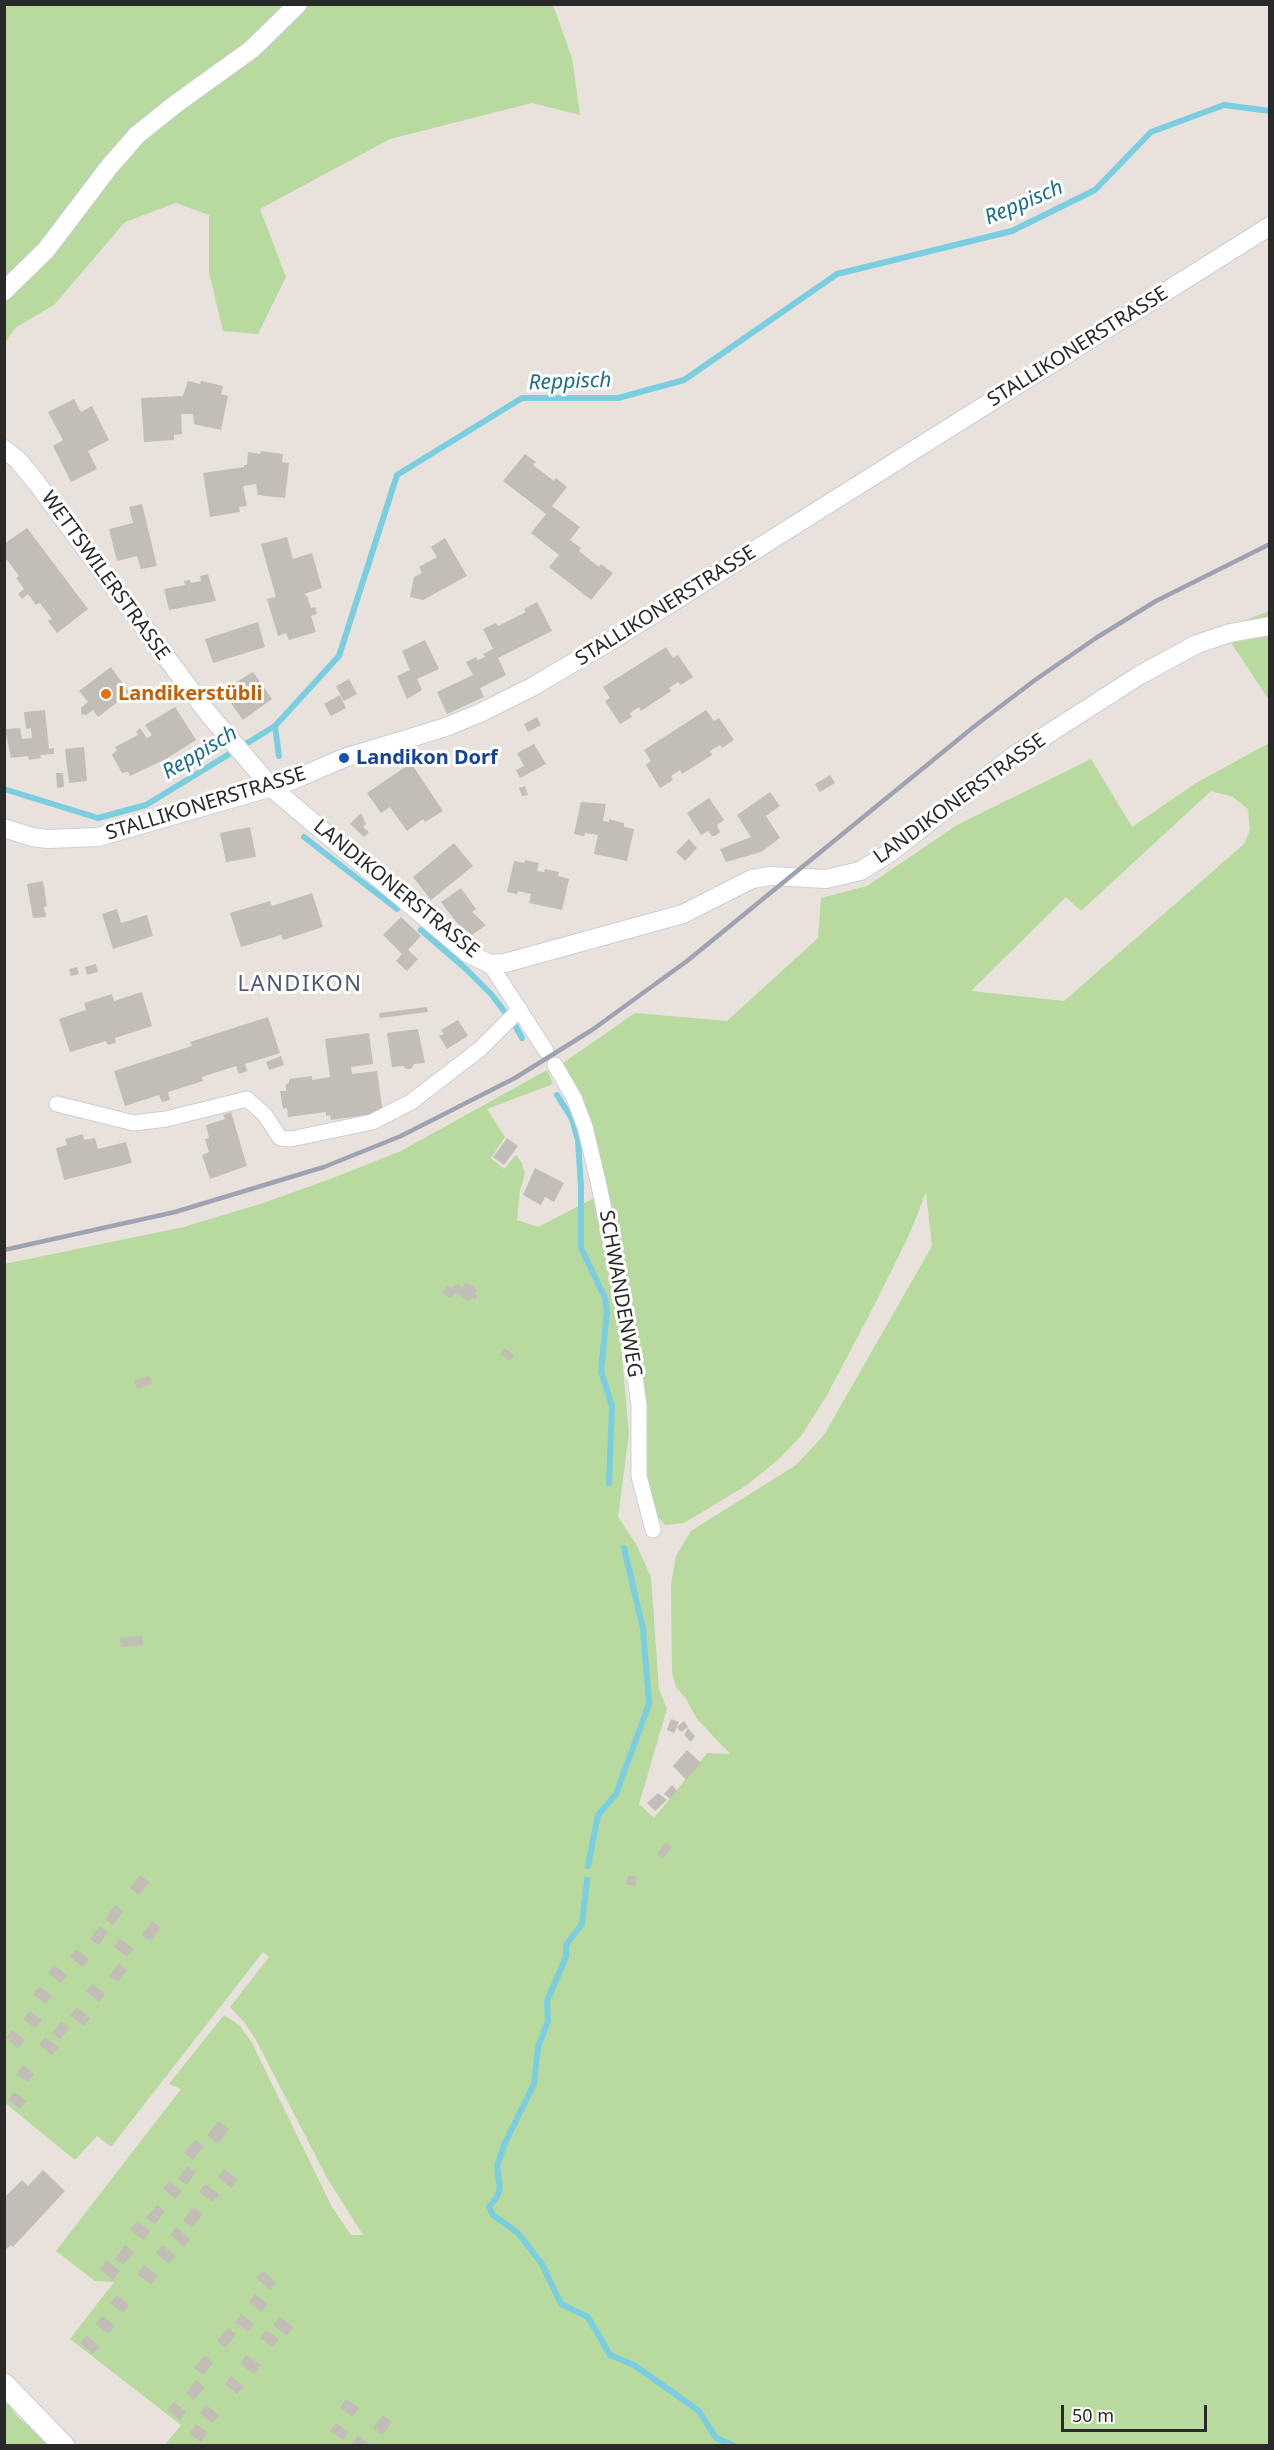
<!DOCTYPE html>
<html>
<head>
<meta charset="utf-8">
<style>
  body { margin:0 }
  #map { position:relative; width:1274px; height:2450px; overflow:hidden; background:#e9e2dc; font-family:"Noto Sans",sans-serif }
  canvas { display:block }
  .frame { position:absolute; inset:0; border:6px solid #292929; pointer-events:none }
  .scale { position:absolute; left:1061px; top:2405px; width:146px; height:27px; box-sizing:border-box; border:3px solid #292929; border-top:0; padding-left:8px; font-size:18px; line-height:21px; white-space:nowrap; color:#292929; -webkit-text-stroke:4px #fff; paint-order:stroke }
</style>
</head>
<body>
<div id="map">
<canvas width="1274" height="2450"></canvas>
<div class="frame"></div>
<div class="scale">50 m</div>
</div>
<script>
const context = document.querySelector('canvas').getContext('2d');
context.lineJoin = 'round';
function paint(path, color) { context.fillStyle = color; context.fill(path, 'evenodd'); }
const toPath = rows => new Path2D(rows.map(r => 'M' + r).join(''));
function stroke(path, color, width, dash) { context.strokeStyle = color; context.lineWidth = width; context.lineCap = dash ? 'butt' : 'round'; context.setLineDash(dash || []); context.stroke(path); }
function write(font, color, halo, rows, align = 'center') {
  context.font = font + ' "Noto Sans",sans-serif'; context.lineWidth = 6; context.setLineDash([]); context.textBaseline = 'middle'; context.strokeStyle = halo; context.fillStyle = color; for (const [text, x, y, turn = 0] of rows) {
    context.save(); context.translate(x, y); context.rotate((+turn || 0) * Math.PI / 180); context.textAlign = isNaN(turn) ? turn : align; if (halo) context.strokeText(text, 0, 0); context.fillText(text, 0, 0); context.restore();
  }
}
const green = toPath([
  [5,5,553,5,572,58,580,115,532,103,390,139,260,209,286,277,258,334,223,331,209,272,209,215,176,203,125,222,54,305,15,328,5,343],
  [1269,611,1269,700,1222,629],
  [1269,743,1269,2445,165,2445,181,2425,70,2339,114,2282,95,2281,56,2251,181,2089,169,2084,224,2015,240,2026,252,2043,332,2207,351,2235,363,2235,327,2178,255,2038,244,2022,230,2007,269,1957,263,1952,111,2147,97,2136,75,2160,5,2103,4,1264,184,1227,263,1203,333,1178,401,1151,547,1070,553,1084,487,1109,505,1137,491,1158,504,1169,516,1155,522,1163,525,1174,520,1191,517,1220,538,1227,594,1198,620,1335,629,1434,618,1517,636,1544,651,1577,659,1689,667,1709,639,1804,654,1818,707,1753,730,1754,697,1719,686,1699,676,1687,672,1673,671,1584,676,1556,691,1531,796,1465,824,1435,932,1246,926,1192,910,1233,877,1300,826,1397,801,1436,779,1459,747,1485,684,1523,665,1525,654,1512,645,1470,647,1425,633,1318,587,1114,563,1063,635,1013,727,1021,818,938,821,898,867,886,957,825,1091,759,1132,827,1196,783],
  [1211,791,1233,797,1248,809,1250,830,1244,844,1064,1001,971,991,1066,897,1081,911],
  [4,2399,17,2416,50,2445,5,2445]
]);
const stream = toPath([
  [275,726,279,756],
  [4,789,98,818,146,805,275,726,339,656,397,475,522,398,618,398,684,380,837,274,1012,231,1095,190,1151,132,1224,105,1270,111],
  [304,837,397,909],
  [421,930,466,969,491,994,504,1011],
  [516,1027,522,1038],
  [557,1095,572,1119,578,1140,581,1187,581,1248,605,1298,607,1311,601,1371,612,1406,609,1483],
  [588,1866,598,1815,616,1794,649,1704,643,1629,624,1548],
  [587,1880,582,1924,566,1945,566,1957,547,2001,548,2021,538,2047,534,2084,505,2143,497,2166,500,2188,497,2197,489,2207,493,2215,518,2233,542,2264,561,2304,588,2317,610,2355,634,2365,699,2411,716,2438,735,2446]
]);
const building = toPath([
  [188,381,200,384,201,381,223,386,221,394,228,396,221,430,194,424,193,414,181,414,182,434,174,435,174,440,144,442,141,398,183,396],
  [74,399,81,412,92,406,109,440,88,451,97,469,71,482,53,446,63,440,48,412],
  [261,451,283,454,282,462,289,463,285,498,258,495,256,484,243,486,247,506,239,507,240,512,210,517,203,473,244,467,244,465,247,465,248,452,260,454],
  [525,454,536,462,533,465,554,481,556,478,567,487,552,506,580,527,570,540,581,548,579,551,599,567,601,564,613,573,591,600,549,567,559,555,531,533,546,514,503,481],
  [142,504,157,566,141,569,137,556,117,561,109,529,133,523,129,507],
  [27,528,88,609,57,633,48,621,52,619,40,603,36,605,28,594,22,599,18,594,24,589,16,578,19,576,7,560,4,562,4,544],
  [287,537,293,559,312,553,322,588,304,594,307,596,311,608,315,607,317,614,311,616,316,632,289,640,286,633,278,636,267,599,276,597,261,544],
  [445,538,467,576,423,600,410,597,414,577,422,573,419,567,437,557,431,547],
  [208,574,216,601,169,610,164,589,185,585,184,581,190,580,191,583,201,581,200,576],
  [537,602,552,631,498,658,506,675,480,688,484,697,447,714,437,692,473,675,466,662,476,657,477,660,485,657,483,654,493,649,483,629,496,623,498,626,526,612,524,609],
  [258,622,265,647,213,663,205,639],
  [425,640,439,669,417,679,422,690,407,699,397,676,410,670,402,651],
  [666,647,673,658,678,655,693,677,681,685,678,682,669,688,671,691,641,711,639,707,630,713,632,717,620,724,605,701,610,698,603,687],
  [111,667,133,698,126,703,123,698,98,717,93,710,86,715,81,714,81,708,88,702,79,691],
  [253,672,272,699,243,720,222,691],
  [349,679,357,694,344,701,336,686],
  [340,695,346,708,331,716,324,704],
  [175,707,196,740,166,759,130,776,128,772,122,773,112,755,117,750,115,747,138,735,136,732,140,728,147,738,152,735,145,725],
  [45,710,49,749,54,748,54,754,40,755,41,758,29,760,28,756,11,758,5,729,20,728,22,739,32,738,31,728,26,729,24,712],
  [706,710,714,721,719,718,734,740,722,748,720,745,710,751,712,755,682,774,680,770,671,776,673,780,660,788,646,765,651,761,644,750],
  [537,717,541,725,528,732,524,724],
  [534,744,546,764,520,778,516,770,524,766,517,753],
  [84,747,87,781,69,783,65,749],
  [411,763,443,811,425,822,423,819,407,831,390,807,381,813,367,793],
  [56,773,63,773,64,787,57,788],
  [830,775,835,783,820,792,815,784],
  [525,786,528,795,522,796,519,788],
  [770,792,780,806,766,816,780,838,761,852,726,862,720,849,751,837,737,815],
  [709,798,724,820,717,825,720,832,715,836,712,836,708,831,701,835,687,813],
  [581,802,606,804,603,821,609,822,609,819,624,823,624,827,634,829,627,861,594,854,598,835,585,833,584,836,574,834],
  [361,813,366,824,363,827,369,832,364,837,350,824],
  [250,827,256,857,226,862,220,833],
  [689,839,697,848,685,861,676,852],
  [454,843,473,866,431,900,413,877],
  [525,860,539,863,537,871,544,872,545,869,559,872,558,876,569,879,562,910,529,903,531,894,518,891,517,894,507,892,514,861,524,863],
  [43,881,47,906,44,907,46,917,33,918,27,884],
  [461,888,476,909,472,912,486,925,472,935,457,923,441,902],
  [312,893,323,927,283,940,281,935,241,947,230,913,270,901,272,906],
  [117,909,121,923,147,915,153,936,113,949,102,914],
  [401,917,421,936,408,950,418,959,407,971,396,961,402,954,383,935],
  [96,964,98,972,87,975,85,967],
  [77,967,79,974,71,976,69,969],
  [142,992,152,1026,115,1038,116,1043,108,1045,106,1041,70,1052,59,1019,86,1010,84,1003,112,994,114,1001],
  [427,1007,428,1012,380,1018,379,1013],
  [268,1017,280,1053,245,1064,247,1071,239,1074,236,1066,202,1077,203,1081,168,1092,170,1100,162,1102,159,1095,125,1106,114,1071,192,1046,190,1042],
  [458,1020,468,1036,447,1049,439,1036,444,1034,441,1030],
  [418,1029,425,1063,414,1064,411,1069,406,1069,404,1066,392,1067,387,1033],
  [369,1033,373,1064,351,1067,352,1074,377,1071,383,1113,331,1120,330,1115,326,1116,326,1112,288,1117,287,1108,283,1109,280,1091,286,1091,286,1084,289,1083,289,1079,312,1076,312,1080,330,1077,325,1039],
  [281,1056,284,1065,269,1070,266,1062],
  [231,1112,247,1166,210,1179,202,1155,209,1152,205,1139,209,1138,206,1125,225,1119,223,1115],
  [83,1134,84,1140,95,1138,98,1149,126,1142,132,1163,64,1180,56,1148,67,1145,65,1139],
  [507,1138,518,1146,504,1165,493,1157],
  [535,1168,564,1183,554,1202,545,1197,541,1205,523,1195],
  [467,1282,477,1290,475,1294,478,1296,475,1300,472,1298,468,1302,458,1293,449,1298,442,1293,447,1286,450,1288,458,1284,462,1288],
  [504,1348,514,1355,510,1361,500,1354],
  [150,1376,152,1384,137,1389,134,1380],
  [142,1636,143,1645,121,1647,120,1638],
  [671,1719,679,1722,674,1733,667,1730],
  [684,1721,688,1727,681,1732,677,1727],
  [688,1728,695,1736,691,1742,684,1735],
  [687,1750,701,1763,686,1780,673,1766],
  [672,1785,677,1791,670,1799,664,1794],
  [658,1793,667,1800,655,1811,647,1803],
  [666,1842,672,1847,663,1859,657,1854],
  [140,1875,149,1882,139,1895,130,1888],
  [628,1875,637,1877,635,1886,626,1884],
  [115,1905,123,1911,113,1925,105,1919],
  [152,1921,161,1927,151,1941,142,1935],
  [100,1926,108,1932,99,1945,90,1939],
  [120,1939,134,1949,127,1957,114,1947],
  [76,1949,89,1959,83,1967,70,1957],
  [119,1963,127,1970,117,1982,109,1976],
  [54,1965,67,1975,61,1983,48,1973],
  [92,1984,105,1994,99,2002,86,1991],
  [40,1987,52,1996,46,2004,33,1994],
  [77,2007,90,2018,84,2026,70,2016],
  [30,2011,42,2020,35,2028,23,2019],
  [61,2021,70,2027,60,2039,52,2033],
  [12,2030,25,2040,18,2048,6,2038],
  [45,2037,59,2047,52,2055,39,2045],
  [23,2065,34,2074,28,2082,16,2074],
  [14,2092,27,2101,20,2109,8,2100],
  [218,2121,229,2129,218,2144,207,2135],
  [195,2140,204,2146,193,2160,184,2153],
  [187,2166,196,2172,187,2185,178,2179],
  [224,2169,238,2179,231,2188,218,2177],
  [43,2170,65,2191,13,2247,11,2245,4,2251,4,2198,22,2180,28,2186],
  [169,2181,182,2191,175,2199,163,2189],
  [205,2184,219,2194,213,2202,199,2192],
  [157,2205,165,2211,155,2224,146,2218],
  [193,2207,203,2214,192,2228,183,2221],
  [137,2221,150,2231,144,2240,130,2230],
  [176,2227,190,2239,184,2247,170,2234],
  [125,2245,134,2252,123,2265,115,2259],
  [162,2245,176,2256,169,2264,156,2253],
  [107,2260,120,2271,113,2280,100,2270],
  [144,2265,158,2275,151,2284,137,2274],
  [263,2271,276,2282,270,2290,256,2278],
  [255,2294,268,2304,261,2312,249,2302],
  [117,2295,129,2305,123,2313,110,2303],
  [241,2314,254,2324,248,2332,235,2322],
  [102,2316,115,2326,109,2334,95,2324],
  [280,2317,293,2327,287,2336,273,2325],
  [228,2328,236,2334,225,2348,217,2341],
  [267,2330,279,2339,273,2348,260,2338],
  [86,2335,100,2346,93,2354,80,2343],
  [205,2355,213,2363,203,2375,194,2368],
  [246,2355,261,2365,254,2374,240,2364],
  [231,2376,244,2386,237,2394,225,2384],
  [196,2380,205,2387,194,2400,186,2393],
  [346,2399,359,2408,353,2417,340,2408],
  [174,2402,186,2412,180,2420,167,2410],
  [206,2405,219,2415,213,2423,200,2414],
  [383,2415,392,2422,382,2435,373,2428],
  [336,2423,349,2432,343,2440,330,2431],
  [196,2424,208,2432,201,2442,189,2434],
  [358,2436,370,2445,351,2445]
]);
const minor = toPath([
  [490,964,546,1051],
  [555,1065,574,1098,585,1127,598,1181,625,1310,639,1405,639,1476,653,1530],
  [57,1104,134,1123,166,1119,247,1099,265,1115,280,1138,291,1139,372,1122,411,1102,480,1049,520,1009]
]);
const tertiary = toPath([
  [4,291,46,250,109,167,137,135,177,103,252,49,298,4],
  [4,449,18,460,36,482,207,712,272,788,469,954,490,964,505,963,683,914,752,879,770,876,826,879,860,871,891,852,1012,757,1140,675,1197,644,1230,633,1270,626],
  [4,828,32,837,48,839,98,837,286,783,344,758,443,728,480,713,532,687,617,637,1270,226]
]);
const secondary = toPath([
  [4,2384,64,2446]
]);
const rail = toPath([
  [4,1250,175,1212,324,1167,401,1136,515,1078,592,1030,687,961,976,725,1035,680,1096,638,1156,601,1270,544]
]);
const markers = [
  [106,694,6,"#e8710a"],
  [344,758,6,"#1a4fb4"]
];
const streetNames = [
  ["STALLIKONERSTRASSE",1078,347,-32],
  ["WETTSWILERSTRASSE",105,576,54],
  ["STALLIKONERSTRASSE",666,606,-32],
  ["LANDIKONERSTRASSE",960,799,-36],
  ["STALLIKONERSTRASSE",206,804,-17],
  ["LANDIKONERSTRASSE",396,889,39],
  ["SCHWANDENWEG",620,1294,80]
];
const foodNames = [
  ["Landikerstübli",118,694]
];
const transitNames = [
  ["Landikon Dorf",356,758]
];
const waterNames = [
  ["Reppisch",1024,203,-23],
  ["Reppisch",570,382,-2],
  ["Reppisch",200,753,-31]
];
const quarterNames = [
  ["LANDIKON",300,985]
];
paint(green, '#b8da9e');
stroke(stream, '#7acee0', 6);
paint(building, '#c2bdb7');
stroke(minor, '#caced9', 17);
stroke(tertiary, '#caced9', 20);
stroke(secondary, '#caced9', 23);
stroke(minor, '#fff', 15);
stroke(tertiary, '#fff', 18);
stroke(secondary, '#fff', 21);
stroke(rail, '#9fa3b1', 4.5);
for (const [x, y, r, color] of markers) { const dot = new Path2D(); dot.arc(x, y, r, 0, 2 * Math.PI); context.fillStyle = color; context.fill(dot); stroke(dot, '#fff', 2); }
write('20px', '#292929', '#fff', streetNames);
write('bold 20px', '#c56008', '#fff', foodNames, 'left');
write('bold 20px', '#164399', '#fff', transitNames, 'left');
write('italic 21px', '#1c6d8a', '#fff', waterNames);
context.letterSpacing = '1.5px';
write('22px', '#4e5874', '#fff', quarterNames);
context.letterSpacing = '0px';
</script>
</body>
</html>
